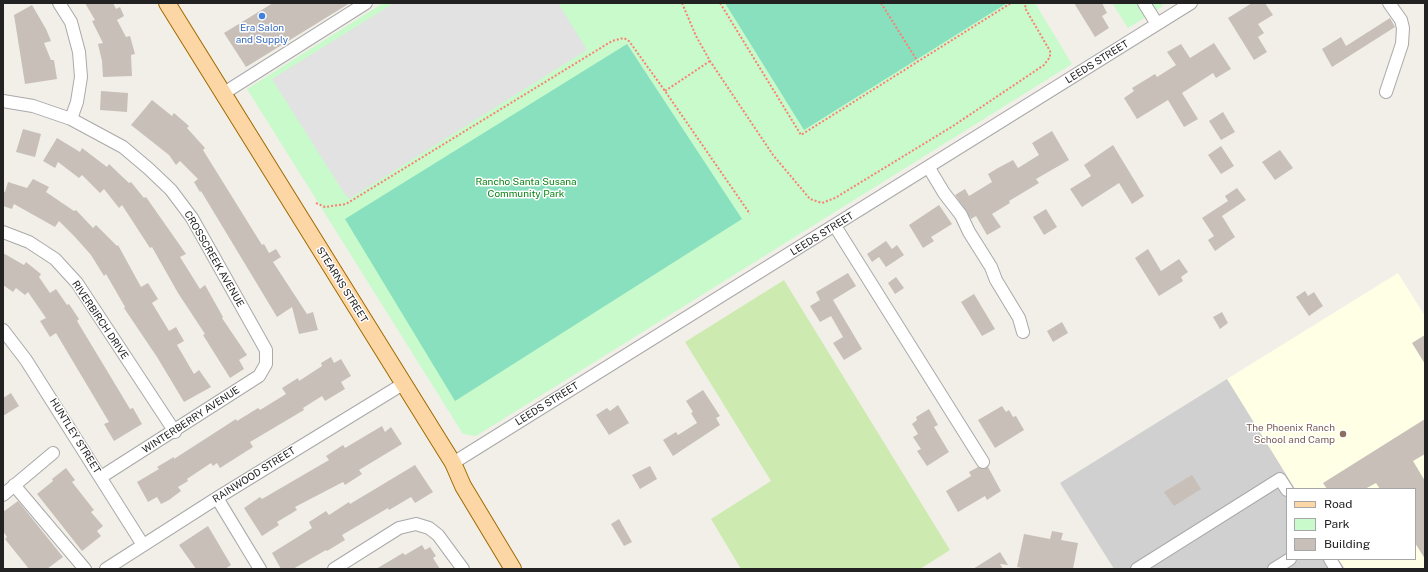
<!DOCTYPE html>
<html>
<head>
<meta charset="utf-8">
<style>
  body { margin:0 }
  #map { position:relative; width:1428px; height:572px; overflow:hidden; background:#f2efe9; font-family:"Public Sans",sans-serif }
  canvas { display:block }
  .frame { position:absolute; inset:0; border:4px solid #222; pointer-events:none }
  .legend { position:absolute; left:1286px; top:488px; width:130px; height:72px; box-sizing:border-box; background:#fff; border:1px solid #a7a7a7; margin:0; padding:5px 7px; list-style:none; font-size:12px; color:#222 }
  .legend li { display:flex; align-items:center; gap:8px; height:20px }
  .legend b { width:20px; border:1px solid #a7a7a7 }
</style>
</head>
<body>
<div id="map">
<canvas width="1428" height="572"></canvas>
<div class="frame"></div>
<ul class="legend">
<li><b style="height:5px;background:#fcd6a4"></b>Road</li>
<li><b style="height:11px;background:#c8facc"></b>Park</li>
<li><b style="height:11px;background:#c7bfb8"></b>Building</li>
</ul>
</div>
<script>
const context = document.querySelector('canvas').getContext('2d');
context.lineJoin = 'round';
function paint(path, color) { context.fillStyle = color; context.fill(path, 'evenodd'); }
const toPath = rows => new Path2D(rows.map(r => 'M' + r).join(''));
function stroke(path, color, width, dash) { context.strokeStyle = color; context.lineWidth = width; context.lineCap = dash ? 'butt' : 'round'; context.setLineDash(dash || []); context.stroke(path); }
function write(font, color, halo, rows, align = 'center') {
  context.font = font + ' "Public Sans",sans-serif'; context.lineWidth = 3; context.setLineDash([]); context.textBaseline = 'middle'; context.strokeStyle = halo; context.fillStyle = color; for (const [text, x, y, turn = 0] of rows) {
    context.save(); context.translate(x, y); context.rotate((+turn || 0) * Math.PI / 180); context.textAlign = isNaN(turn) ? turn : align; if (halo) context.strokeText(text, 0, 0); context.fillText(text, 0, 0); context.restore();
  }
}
const education = toPath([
  [1398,273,1425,316,1425,569,1345,569,1338,559,1415,559,1415,489,1295,489,1227,379]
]);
const religious = toPath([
  [1227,379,1295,489,1287,489,1287,559,1338,559,1345,569,1114,569,1060,483]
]);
const grass = toPath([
  [784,280,950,550,920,569,741,569,711,519,771,481,685,342]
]);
const park = toPath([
  [383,3,1035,3,1072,64,476,436,463,434,247,89],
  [1112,3,1161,3,1163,6,1128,28]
]);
const pitch = toPath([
  [725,3,1007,3,804,130],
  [627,44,742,219,455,401,345,219]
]);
const parking = toPath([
  [394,3,558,3,587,50,349,199,344,193,272,79]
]);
const building = toPath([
  [85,3,113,3,116,9,120,7,124,16,117,20,126,37,130,36,135,54,131,55,132,76,103,77,102,61,98,44,103,43,92,21,95,20],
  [273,3,350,3,246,67,224,33],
  [1074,3,1102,3,1107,13,1102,16,1109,28,1095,37],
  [1252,3,1265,3,1273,15,1258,24,1264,33,1258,37,1267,52,1254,60,1228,18],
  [32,5,46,29,51,41,44,43,51,60,54,60,57,79,25,84,14,15],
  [1390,18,1395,27,1332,67,1322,49,1341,37,1346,46],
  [1214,43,1231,69,1216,78,1213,73,1182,93,1198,119,1184,127,1168,100,1137,119,1124,98,1134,91,1132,88,1155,74,1157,77,1176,65,1167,52,1181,44,1190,58],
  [101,91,128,93,127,112,100,110],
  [152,100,172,116,174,113,189,126,187,128,205,148,203,150,262,245,264,244,269,253,276,249,281,257,273,262,307,314,313,312,318,330,299,334,292,307,277,317,201,191,200,192,194,182,198,179,180,161,176,165,169,155,131,125],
  [1223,112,1235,132,1221,140,1209,121],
  [23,129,41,134,35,157,16,152],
  [1052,131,1069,160,1036,179,1039,183,1009,201,1010,203,992,214,1001,227,987,235,976,216,971,219,955,195,965,189,969,196,992,182,988,174,998,168,1013,160,1018,168,1039,155,1032,143],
  [57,138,80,152,82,148,107,167,109,164,129,183,131,182,144,198,146,197,186,254,180,257,200,289,205,285,223,317,222,318,247,355,239,360,244,369,230,378,203,335,205,334,178,293,152,247,150,248,122,205,119,208,104,189,100,193,82,175,79,178,58,162,55,168,43,161],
  [1113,145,1144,196,1132,204,1119,183,1082,207,1070,189,1091,176,1084,165],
  [1221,146,1234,166,1221,174,1208,155],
  [1280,150,1293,168,1275,180,1262,162],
  [33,179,49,187,46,192,74,211,76,210,93,228,96,225,117,246,118,245,141,287,148,283,158,299,152,303,169,331,176,327,184,341,177,345,194,374,199,370,211,387,184,402,157,357,124,308,125,307,106,274,104,276,91,255,75,237,59,221,55,227,14,204,12,209,3,206,3,191,5,192,8,182,27,188],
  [1237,188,1246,200,1222,216,1235,237,1215,251,1208,240,1214,236,1202,218,1228,201,1225,196],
  [939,205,952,224,931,237,934,241,923,248,909,225],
  [1046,209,1057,227,1044,235,1033,217],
  [886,241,892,249,897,245,904,255,886,267,879,257,872,262,867,254],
  [1148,249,1161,271,1179,259,1188,272,1181,277,1183,281,1159,296,1135,258],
  [3,253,24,265,26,262,41,274,39,277,50,293,56,289,67,305,69,304,79,319,77,321,109,374,130,409,133,408,142,424,114,441,104,424,109,422,56,333,50,337,40,321,46,318,28,292,25,295,16,288,13,292,3,285],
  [848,273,856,286,833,300,862,349,844,360,833,343,843,337,831,316,820,322,810,306,820,300,816,292],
  [896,277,904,288,895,294,888,283],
  [1305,291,1308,296,1314,292,1323,306,1309,316,1296,297],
  [974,294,995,329,982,336,961,302],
  [1222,312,1228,323,1220,329,1213,317],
  [1062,322,1068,333,1053,342,1047,331],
  [1425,335,1425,364,1412,343],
  [331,357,334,363,341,359,351,376,341,382,345,389,325,401,322,396,303,408,304,410,250,442,253,447,220,468,217,463,213,466,211,463,187,479,188,481,178,487,181,491,169,500,161,504,157,497,148,502,137,482,159,469,157,467,174,457,174,459,236,419,237,421,258,408,260,410,286,394,282,388,298,378,299,381,322,366,321,363],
  [703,390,720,416,716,418,720,425,673,456,663,440,676,432,678,435,697,423,691,413,693,412,686,401],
  [11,393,19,406,3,416,3,398],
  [618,405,629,423,609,435,596,415,607,408,610,411],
  [1002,406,1006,412,1009,410,1013,417,1016,416,1024,430,995,448,978,420],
  [929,409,938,425,934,427,949,452,927,466,917,451,921,449,913,437,918,434,912,424,917,420,916,417],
  [1425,419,1425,454,1413,461,1425,481,1425,559,1415,543,1415,489,1380,489,1376,483,1365,489,1327,489,1323,483],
  [382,426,385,432,391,427,402,444,359,470,362,474,345,485,343,482,295,507,297,510,277,522,279,525,262,536,244,508,260,497,262,499,329,460,326,456,343,445,345,448],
  [415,465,433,492,415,503,411,497,389,510,388,508,342,535,345,540,327,551,326,550,293,569,281,569,272,553,312,528,309,522,326,511,329,515,349,502,350,504],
  [650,466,657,479,640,489,632,475],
  [978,467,983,469,988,467,1001,491,987,500,985,496,958,512,946,491,971,476,969,472],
  [66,468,75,480,72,482,94,510,91,512,103,526,97,531,101,536,82,551,37,494,53,481,52,479],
  [1192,475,1201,489,1174,506,1164,492],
  [18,501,63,557,47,569,29,569,5,539,7,537,3,531,3,512],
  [619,519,632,542,624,546,611,524],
  [208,526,231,565,225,569,196,569,179,545],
  [1052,531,1063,533,1061,540,1078,543,1073,569,1027,569,1017,567,1024,534,1050,539],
  [422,545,425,550,430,547,436,556,433,558,440,569,376,569,403,553,405,555],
  [1000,552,1008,565,1000,564,1003,569,973,569]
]);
const path = toPath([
  [682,3,696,36,710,61,773,155,810,199,822,203,835,198,953,126,1044,65,1050,57,1050,51,1025,8,1026,3],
  [720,3,801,135,1011,3],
  [881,3,918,62],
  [665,91,710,61],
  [316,203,325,207,346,204,612,41,624,38,629,41,665,91,750,214]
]);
const minor = toPath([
  [59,3,71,22,79,52,81,77,77,102,71,119],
  [1144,3,1157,24],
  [1386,92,1402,44,1403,28,1401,20,1389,3],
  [224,93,366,3],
  [3,101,33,106,71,119,123,147,149,169,171,190,192,218,266,350,266,364,259,376,101,477],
  [929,168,944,193,961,215,969,232,991,267,996,280,1019,318,1023,332],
  [835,226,983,462],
  [3,232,29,242,55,259,77,283,175,432],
  [3,330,26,360,143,545],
  [453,463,1191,3],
  [14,485,85,569],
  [3,495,53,453],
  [217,498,260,569],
  [1330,559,1336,569],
  [106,569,217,498,403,384],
  [334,569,399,528,416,524,429,528,438,535,463,569],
  [1137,569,1280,479,1287,490],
  [1274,569,1290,559]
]);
const major = toPath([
  [167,3,453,463,463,486,513,569]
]);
const markers = [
  [262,16,4,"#3f7fe0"],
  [1343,434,4,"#8d6e63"]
];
const shopNames = [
  ["Era Salon",262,28],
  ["and Supply",262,40]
];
const streetNames = [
  ["LEEDS STREET",1097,62,-32],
  ["LEEDS STREET",822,234,-32],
  ["CROSSCREEK AVENUE",214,259,60],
  ["STEARNS STREET",342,285,58],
  ["RIVERBIRCH DRIVE",100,320,56],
  ["LEEDS STREET",547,404,-32],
  ["WINTERBERRY AVENUE",191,420,-33],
  ["HUNTLEY STREET",75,436,58],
  ["RAINWOOD STREET",254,475,-32]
];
const parkNames = [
  ["Rancho Santa Susana",526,182],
  ["Community Park",526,194]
];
const educationNames = [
  ["The Phoenix Ranch",1335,428],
  ["School and Camp",1335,440]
];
paint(education, '#ffffe5');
paint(religious, '#d0d0d0');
paint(grass, '#cdebb0');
paint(park, '#c8facc');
paint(pitch, '#88e0be');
paint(parking, '#e2e2e2');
paint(building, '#c7bfb8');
stroke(minor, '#a9a9a9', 14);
stroke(major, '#a06b00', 18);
stroke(path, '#fa8072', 2, [2, 2]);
stroke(minor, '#fff', 12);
stroke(major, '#fcd6a4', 16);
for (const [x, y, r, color] of markers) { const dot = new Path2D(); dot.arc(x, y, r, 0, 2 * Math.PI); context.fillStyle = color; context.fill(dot); stroke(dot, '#fff', 1.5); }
write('10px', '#366cbe', '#fff', shopNames);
write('10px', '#222', '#fff', streetNames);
write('10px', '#0c8416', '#fff', parkNames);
write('10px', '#785e54', '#fff', educationNames, 'right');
</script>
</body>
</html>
